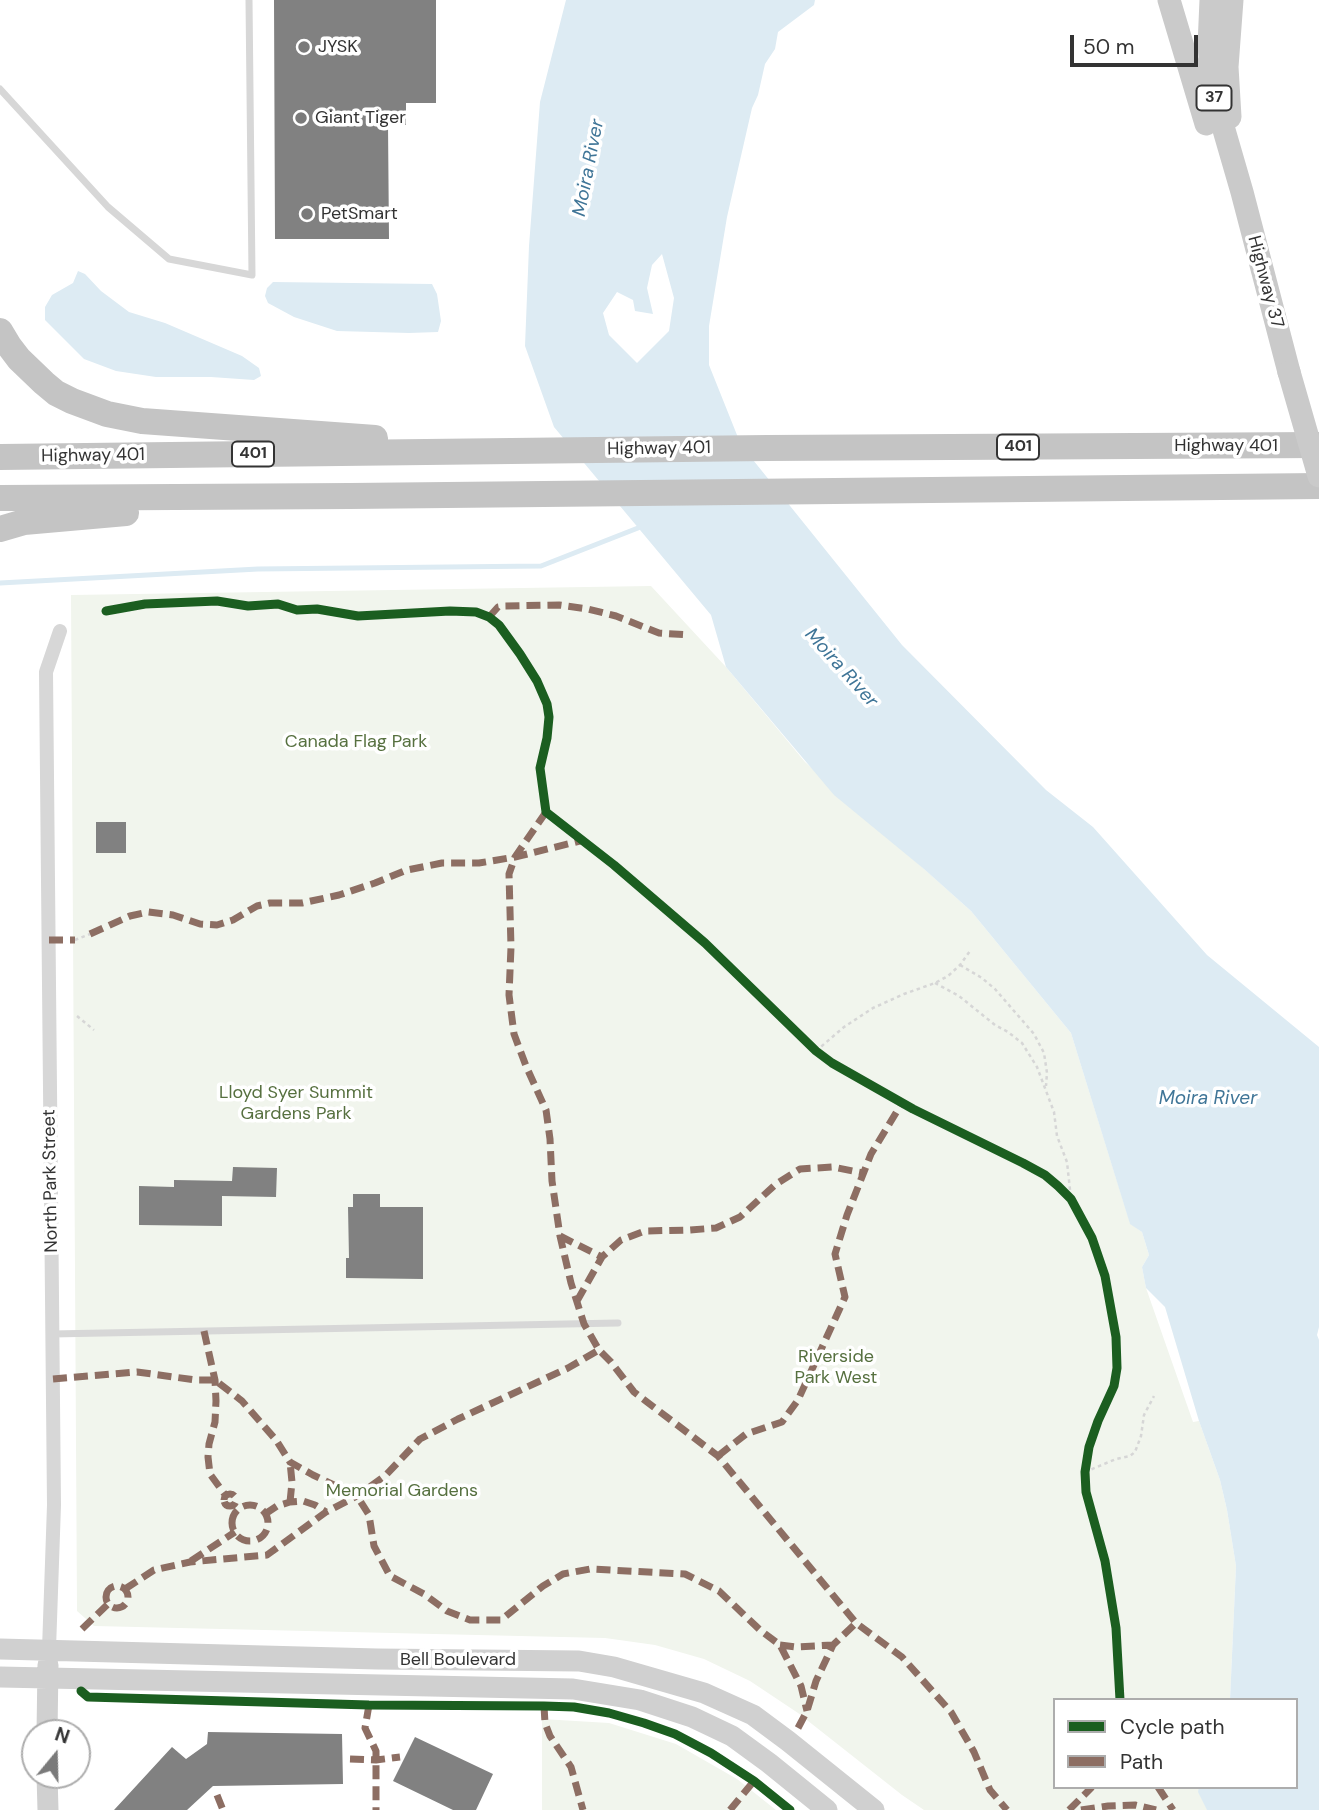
<!DOCTYPE html>
<html>
<head>
<meta charset="utf-8">
<style>
  body { margin:0 }
  #map { position:relative; width:1319px; height:1810px; overflow:hidden; background:#fff; font-family:"DM Sans",sans-serif }
  canvas { display:block }
  .legend { position:absolute; left:1053px; top:1698px; width:245px; height:91px; box-sizing:border-box; background:#fff; border:2px solid #adadad; margin:0; padding:9px 12px; list-style:none; font-size:21px; color:#333 }
  .legend li { display:flex; align-items:center; gap:14px; height:35px }
  .legend b { width:35px; border:2px solid #adadad }
  .north { position:absolute; left:21px; top:1719px; width:70px; height:70px; box-sizing:border-box; background:#fff; border:2px solid #adadad; border-radius:50%; rotate:19deg; font-size:19px; font-weight:700; line-height:28px; text-align:center; color:#333 }
  .north::after { content:''; display:block; margin:auto; width:24px; height:32px; background:#7a7a7a; clip-path:polygon(50% 0,100% 100%,50% 72%,0 100%) }
  .scale { position:absolute; left:1070px; top:35px; width:128px; height:32px; box-sizing:border-box; border:4px solid #333; border-top:0; padding-left:9px; font-size:21px; line-height:24px; white-space:nowrap; color:#333; -webkit-text-stroke:5px #fff; paint-order:stroke }
</style>
</head>
<body>
<div id="map">
<canvas width="1319" height="1810"></canvas>
<ul class="legend">
<li><b style="height:9px;background:#1b5e20"></b>Cycle path</li>
<li><b style="height:9px;background:#8d6e63"></b>Path</li>
</ul>
<div class="north">N</div>
<div class="scale">50 m</div>
</div>
<script>
const context = document.querySelector('canvas').getContext('2d');
context.lineJoin = 'round';
function paint(path, color) { context.fillStyle = color; context.fill(path, 'evenodd'); }
const toPath = rows => new Path2D(rows.map(r => 'M' + r).join(''));
function stroke(path, color, width, dash) { context.strokeStyle = color; context.lineWidth = width; context.lineCap = dash ? 'butt' : 'round'; context.setLineDash(dash || []); context.stroke(path); }
function write(font, color, halo, rows, align = 'center') {
  context.font = font + ' "DM Sans",sans-serif'; context.lineWidth = 7; context.setLineDash([]); context.textBaseline = 'middle'; context.strokeStyle = halo; context.fillStyle = color; for (const [text, x, y, turn = 0] of rows) {
    context.save(); context.translate(x, y); context.rotate((+turn || 0) * Math.PI / 180); context.textAlign = isNaN(turn) ? turn : align; if (halo) context.strokeText(text, 0, 0); context.fillText(text, 0, 0); context.restore();
  }
}
const green = toPath([
  [651,586,726,667,805,762,971,911,1071,1033,1130,1223,1142,1232,1149,1255,1142,1267,1146,1288,1193,1422,1199,1421,1220,1480,1227,1510,1236,1566,1230,1700,1055,1700,1055,1787,1214,1787,1217,1810,924,1810,902,1795,798,1713,750,1681,704,1659,655,1645,605,1638,94,1626,77,1611,71,595],
  [542,1719,609,1723,676,1744,737,1779,776,1810,542,1810]
]);
const water = toPath([
  [566,0,815,0,814,5,778,32,775,49,765,64,758,95,752,108,727,217,709,326,709,365,741,445,902,645,1046,790,1093,827,1207,955,1319,1047,1319,1327,1317,1335,1319,1340,1319,1810,1207,1810,1198,1792,1199,1787,1296,1787,1296,1700,1230,1700,1236,1566,1227,1510,1220,1480,1199,1421,1165,1307,1146,1288,1142,1267,1149,1255,1142,1232,1130,1224,1071,1033,971,911,924,869,834,795,726,667,711,615,554,427,525,346,529,246,540,102],
  [662,254,674,298,669,331,637,363,609,335,603,313,617,292,633,300,635,311,653,314,647,288,652,265],
  [78,271,85,274,101,291,129,312,165,323,242,356,259,368,261,376,254,380,211,377,156,377,116,371,84,359,45,320,45,307,52,295,73,283],
  [273,282,432,284,437,294,441,321,438,332,409,333,337,331,294,317,268,303,265,296,267,288]
]);
const stream = toPath([
  [0,583,258,569,541,566,638,528]
]);
const building = toPath([
  [274,0,436,0,436,103,406,103,406,125,388,125,389,239,275,239],
  [96,822,126,822,126,853,96,853],
  [233,1167,277,1168,276,1197,222,1196,222,1226,139,1225,139,1186,174,1187,174,1180,232,1181],
  [353,1194,380,1194,380,1207,423,1207,423,1279,346,1278,346,1258,349,1258,348,1207,353,1207],
  [208,1732,342,1734,343,1784,213,1786,187,1810,114,1810,172,1747,186,1759,207,1744],
  [415,1737,493,1774,476,1810,453,1810,393,1781]
]);
const path = toPath([
  [75,940,90,934],
  [960,965,982,978,995,989,1034,1034,1044,1053,1047,1073,1046,1086],
  [935,983,959,996,995,1025,1008,1032,1022,1043,1037,1067,1054,1112,1057,1136,1067,1162,1071,1199],
  [77,1016,94,1030],
  [816,1051,844,1027,873,1008,904,994,935,983,948,976,960,965,970,951],
  [1085,1472,1116,1459,1130,1456,1135,1452,1141,1436,1144,1415,1154,1396]
]);
const lane = toPath([
  [0,89,108,207,169,259,252,275,249,0],
  [52,1334,618,1323]
]);
const street = toPath([
  [49,1649,54,1505,46,672,60,631]
]);
const secondary = toPath([
  [0,1649,377,1659,579,1661,614,1667,704,1693,753,1715,788,1741,874,1810],
  [0,1677,573,1689,640,1700,692,1717,732,1736,769,1763,827,1810],
  [47,1733,48,1665],
  [47,1775,48,1810]
]);
const primary = toPath([
  [1169,0,1206,124],
  [1211,0,1209,46,1213,92,1242,192,1289,372],
  [1230,117,1227,67,1232,0]
]);
const highway = toPath([
  [0,331,9,346,19,359,44,383,56,393,72,401,107,414,142,421,375,438],
  [0,457,767,448,1319,445],
  [0,498,350,496,1319,486],
  [0,529,24,522,126,513]
]);
const primaryBridge = toPath([
  [1289,372,1319,476]
]);
const quiet = toPath([
  [489,617,498,607,504,606,559,605,588,609,616,616,659,633,690,635],
  [546,812,515,857,509,874,511,947,509,995,514,1034,526,1066,546,1110,550,1139,552,1181,560,1236,571,1283,584,1324,599,1350,611,1362,634,1392,718,1456,856,1623,902,1657,951,1712,974,1752,990,1790,1007,1810],
  [90,934,130,916,148,912,173,915,200,924,217,925,233,920,257,906,270,903,302,903,339,895,375,883,407,870,442,863,479,863,515,857,584,840],
  [49,940,75,940],
  [560,1236,602,1257],
  [577,1301,602,1257,621,1240,645,1231,689,1230,716,1228,740,1217,776,1184,800,1169,833,1167,863,1173],
  [204,1331,215,1380,216,1401,215,1422,209,1444,208,1457,210,1474,226,1496],
  [53,1379,137,1372,196,1380,215,1380,242,1401,276,1440,290,1462,313,1475,357,1496,369,1515,374,1546,390,1576,424,1594,447,1611,470,1620,501,1620,543,1586,563,1574,590,1569,685,1574,719,1591,760,1630,780,1645,801,1686,807,1711],
  [718,1456,746,1434,782,1422,798,1400,845,1297,835,1254,847,1215,871,1154,902,1103],
  '224 1500a6 6 0 1 1 12 0a6 6 0 1 1-12 0Z',
  [290,1502,292,1482,290,1462],
  '232 1523a18 18 0 1 1 36 0a18 18 0 1 1-36 0Z',
  [265,1514,277,1506,290,1502,303,1501,315,1505,326,1512],
  [191,1561,235,1532],
  '106 1597a11 11 0 1 1 22 0a11 11 0 1 1-22 0Z',
  [125,1589,154,1570,190,1562,267,1555,326,1512,357,1496,386,1475,420,1439,458,1419,568,1368,599,1350],
  [82,1629,108,1604],
  [780,1645,796,1647,833,1645],
  [369,1705,365,1728,376,1751,376,1810],
  [544,1706,545,1723,550,1736,571,1767,583,1810],
  [798,1728,807,1711,816,1681,833,1645,856,1623],
  [350,1759,376,1760,400,1757],
  [1158,1787,1173,1810],
  [217,1795,223,1810],
  [730,1810,754,1781],
  [1069,1810,1092,1787],
  [1081,1810,1108,1806,1135,1805,1156,1810]
]);
const cycleway = toPath([
  [106,611,145,604,217,601,248,606,278,604,297,610,317,609,358,616,450,611,476,612,489,617,499,625,520,654,537,681,547,704,549,717,547,738,540,768,546,812,614,865,705,943,816,1051,832,1063,913,1109,1023,1163,1045,1175,1058,1186,1071,1199,1092,1238,1105,1276,1116,1337,1117,1368,1114,1386,1098,1421,1089,1447,1085,1472,1086,1492,1105,1561,1116,1628,1120,1700],
  [81,1691,88,1697,369,1705,544,1706,574,1707,609,1713,644,1723,675,1734,711,1753,754,1781,790,1810]
]);
const markers = [
  [304,47,7,"#7a7a7a"],
  [301,118,7,"#7a7a7a"],
  [307,214,7,"#7a7a7a"]
];
const shields = [
  [1214,98,35],
  [1018,447,42],
  [253,454,42]
];
const shieldNames = [
  ["37",1214,98],
  ["401",1018,447],
  ["401",253,454]
];
const poiNames = [
  ["JYSK",318,47],
  ["Giant Tiger",315,118],
  ["PetSmart",321,214]
];
const streetNames = [
  ["Highway 37",1265,282,75],
  ["Highway 401",1226,446],
  ["Highway 401",659,449,-1],
  ["Highway 401",93,456,-1],
  ["North Park Street",51,1181,-91],
  ["Bell Boulevard",458,1660]
];
const parkNames = [
  ["Canada Flag Park",356,742],
  ["Lloyd Syer Summit",296,1093],
  ["Gardens Park",296,1114],
  ["Riverside",836,1357],
  ["Park West",836,1378],
  ["Memorial Gardens",402,1491]
];
const waterNames = [
  ["Moira River",589,168,-79],
  ["Moira River",841,668,48],
  ["Moira River",1208,1099]
];
paint(green, '#f1f5ed');
paint(water, '#ddebf3');
stroke(stream, '#ddebf3', 5);
paint(building, '#818181');
stroke(path, '#d6d6d6', 2.5, [3.5, 3.5]);
stroke(lane, '#d7d7d7', 7);
stroke(street, '#d7d7d7', 14);
stroke(secondary, '#d0d0d0', 21);
stroke(primary, '#cacaca', 23);
stroke(highway, '#c4c4c4', 26);
stroke(primaryBridge, '#cacaca', 23);
stroke(quiet, '#8d6e63', 7, [14, 7]);
stroke(cycleway, '#1b5e20', 9);
for (const [x, y, r, color] of markers) { const dot = new Path2D(); dot.arc(x, y, r, 0, 2 * Math.PI); context.fillStyle = color; context.fill(dot); stroke(dot, '#fff', 2.5); }
for (const [x, y, w] of shields) { const box = new Path2D(); box.roundRect(x - w / 2, y - 12.5, w, 25, 5); context.fillStyle = '#fff'; context.fill(box); stroke(box, '#333', 2); }
write('bold 16px', '#333', null, shieldNames);
write('18px', '#333', '#fff', poiNames, 'left');
write('18px', '#333', '#fff', streetNames);
write('18px', '#56703f', '#fff', parkNames);
write('italic 19px', '#3f7597', '#fff', waterNames);
</script>
</body>
</html>
